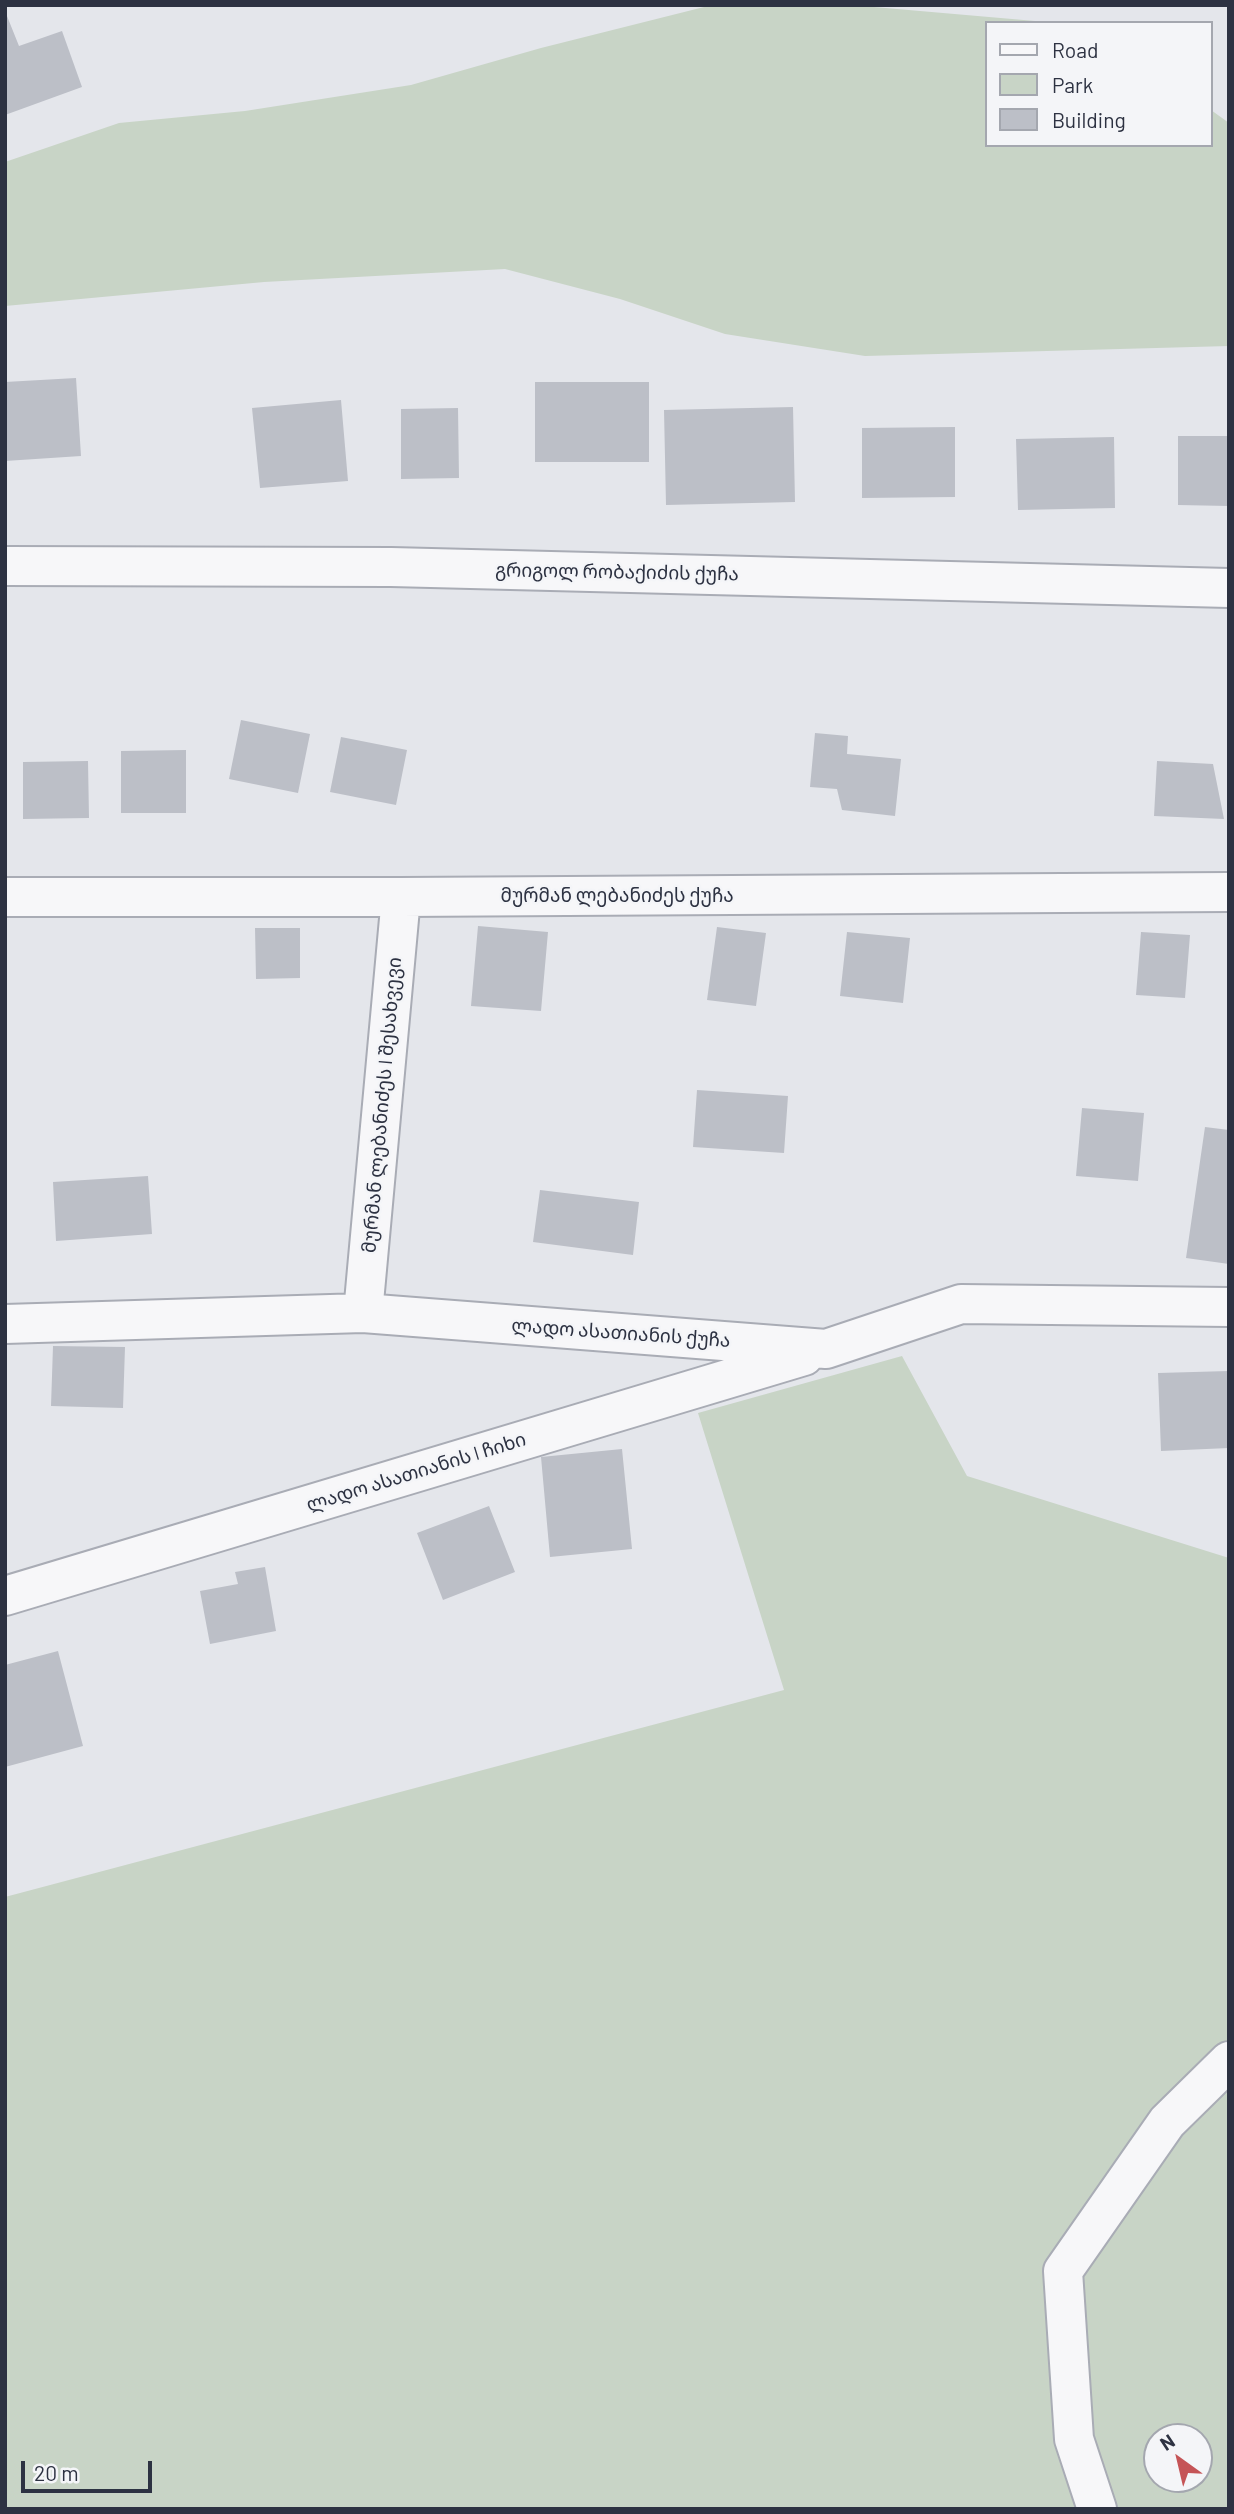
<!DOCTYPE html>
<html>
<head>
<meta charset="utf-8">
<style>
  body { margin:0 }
  #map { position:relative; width:1234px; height:2514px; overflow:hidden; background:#e4e6eb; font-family:Barlow,sans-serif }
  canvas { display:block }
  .frame { position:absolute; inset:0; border:7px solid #2d3242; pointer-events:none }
  .legend { position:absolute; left:985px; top:21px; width:228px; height:126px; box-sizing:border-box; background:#f4f5f8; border:2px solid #a4a7af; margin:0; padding:9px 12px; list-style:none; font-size:21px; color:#2d3242 }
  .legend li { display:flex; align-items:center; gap:14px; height:35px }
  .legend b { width:35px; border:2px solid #a4a7af }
  .north { position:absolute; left:1143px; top:2423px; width:70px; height:70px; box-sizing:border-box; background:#f4f5f8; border:2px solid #a4a7af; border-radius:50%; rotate:326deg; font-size:19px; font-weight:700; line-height:28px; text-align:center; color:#2d3242 }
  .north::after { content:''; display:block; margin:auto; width:24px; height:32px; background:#c55457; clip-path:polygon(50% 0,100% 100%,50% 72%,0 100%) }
  .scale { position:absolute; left:21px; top:2461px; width:131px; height:32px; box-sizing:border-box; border:4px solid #2d3242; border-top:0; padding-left:9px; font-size:21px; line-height:24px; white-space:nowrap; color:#2d3242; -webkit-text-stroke:5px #f4f5f8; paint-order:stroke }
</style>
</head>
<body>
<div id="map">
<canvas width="1234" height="2514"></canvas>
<div class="frame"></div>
<ul class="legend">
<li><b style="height:9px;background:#f7f7f9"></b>Road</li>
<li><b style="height:19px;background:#c8d4c6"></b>Park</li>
<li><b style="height:19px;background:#bcbfc7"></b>Building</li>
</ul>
<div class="north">N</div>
<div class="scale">20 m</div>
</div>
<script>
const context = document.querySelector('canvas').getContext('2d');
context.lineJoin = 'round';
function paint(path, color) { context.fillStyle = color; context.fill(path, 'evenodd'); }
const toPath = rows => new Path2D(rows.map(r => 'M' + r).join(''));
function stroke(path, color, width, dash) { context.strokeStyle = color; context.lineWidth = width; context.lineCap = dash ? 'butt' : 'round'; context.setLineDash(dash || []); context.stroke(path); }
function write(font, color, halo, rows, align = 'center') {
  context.font = font + ' Barlow,"Noto Sans Georgian",sans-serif'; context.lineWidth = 5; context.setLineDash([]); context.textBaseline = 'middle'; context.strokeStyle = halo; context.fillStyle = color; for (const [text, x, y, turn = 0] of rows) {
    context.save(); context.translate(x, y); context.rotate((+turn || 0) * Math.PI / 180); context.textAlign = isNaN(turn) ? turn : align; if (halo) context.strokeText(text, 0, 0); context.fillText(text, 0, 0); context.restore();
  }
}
const green = toPath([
  [712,5,851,5,1058,23,987,23,987,145,1211,145,1211,110,1229,123,1229,346,865,356,725,334,620,299,505,269,264,282,5,306,5,162,119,123,245,111,411,85,541,48],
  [902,1356,967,1476,1229,1558,1229,2509,5,2509,5,1897,784,1690,698,1413],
  [1157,2437,1199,2437,1199,2479,1157,2479]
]);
const building = toPath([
  [5,11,19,46,62,31,82,87,5,115],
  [76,378,81,456,5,461,5,382],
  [535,382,649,382,649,462,535,462],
  [341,400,348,481,260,488,252,408],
  [793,407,795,502,666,505,664,410],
  [458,408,459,478,401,479,401,409],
  [955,427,955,497,862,498,862,428],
  [1178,436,1229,436,1229,506,1178,505],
  [1114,437,1115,508,1018,510,1016,439],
  [241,720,310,734,298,793,229,779],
  [815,733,848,736,847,754,901,759,895,816,842,810,837,789,810,787],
  [341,737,407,750,396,805,330,792],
  [186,750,186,813,121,813,121,751],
  [88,761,89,818,23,819,23,762],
  [1157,761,1213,764,1224,819,1154,816],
  [478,926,548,932,541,1011,471,1006],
  [717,927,766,933,756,1006,707,1000],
  [255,928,300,928,300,978,256,979],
  [847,932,910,938,903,1003,840,996],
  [1141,932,1190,935,1185,998,1136,995],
  [697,1090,788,1096,784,1153,693,1147],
  [1082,1108,1144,1113,1138,1181,1076,1176],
  [1205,1127,1229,1130,1229,1264,1186,1258],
  [148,1176,152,1234,56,1241,53,1182],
  [540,1190,639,1202,633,1255,533,1242],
  [53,1346,125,1347,123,1408,51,1406],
  [1229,1371,1229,1448,1161,1451,1158,1373],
  [622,1449,632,1549,550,1557,541,1457],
  [489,1506,515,1572,443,1600,417,1533],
  [265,1567,276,1631,210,1644,200,1591,238,1584,235,1572],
  [58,1651,83,1746,5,1767,5,1665]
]);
const minor = toPath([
  [5,566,391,567,1229,588],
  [5,897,401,897,1229,892],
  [363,1313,401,897],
  [5,1324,363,1313,826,1349,961,1304,1229,1307],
  [5,1596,804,1356],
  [1097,2509,1074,2439,1063,2271,1167,2122,1229,2061]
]);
const streetNames = [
  ["გრიგოლ რობაქიძის ქუჩა",617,572,1],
  ["მურმან ლებანიძეს ქუჩა",617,896],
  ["მურმან ლებანიძეს I შესახვევი",382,1105,-85],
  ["ლადო ასათიანის ქუჩა",621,1333,4],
  ["ლადო ასათიანის I ჩიხი",416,1472,-17]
];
paint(green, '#c8d4c6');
paint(building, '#bcbfc7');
stroke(minor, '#a9acb5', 42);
stroke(minor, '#f7f7f9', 38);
write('19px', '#2d3242', '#f4f5f8', streetNames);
</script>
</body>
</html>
